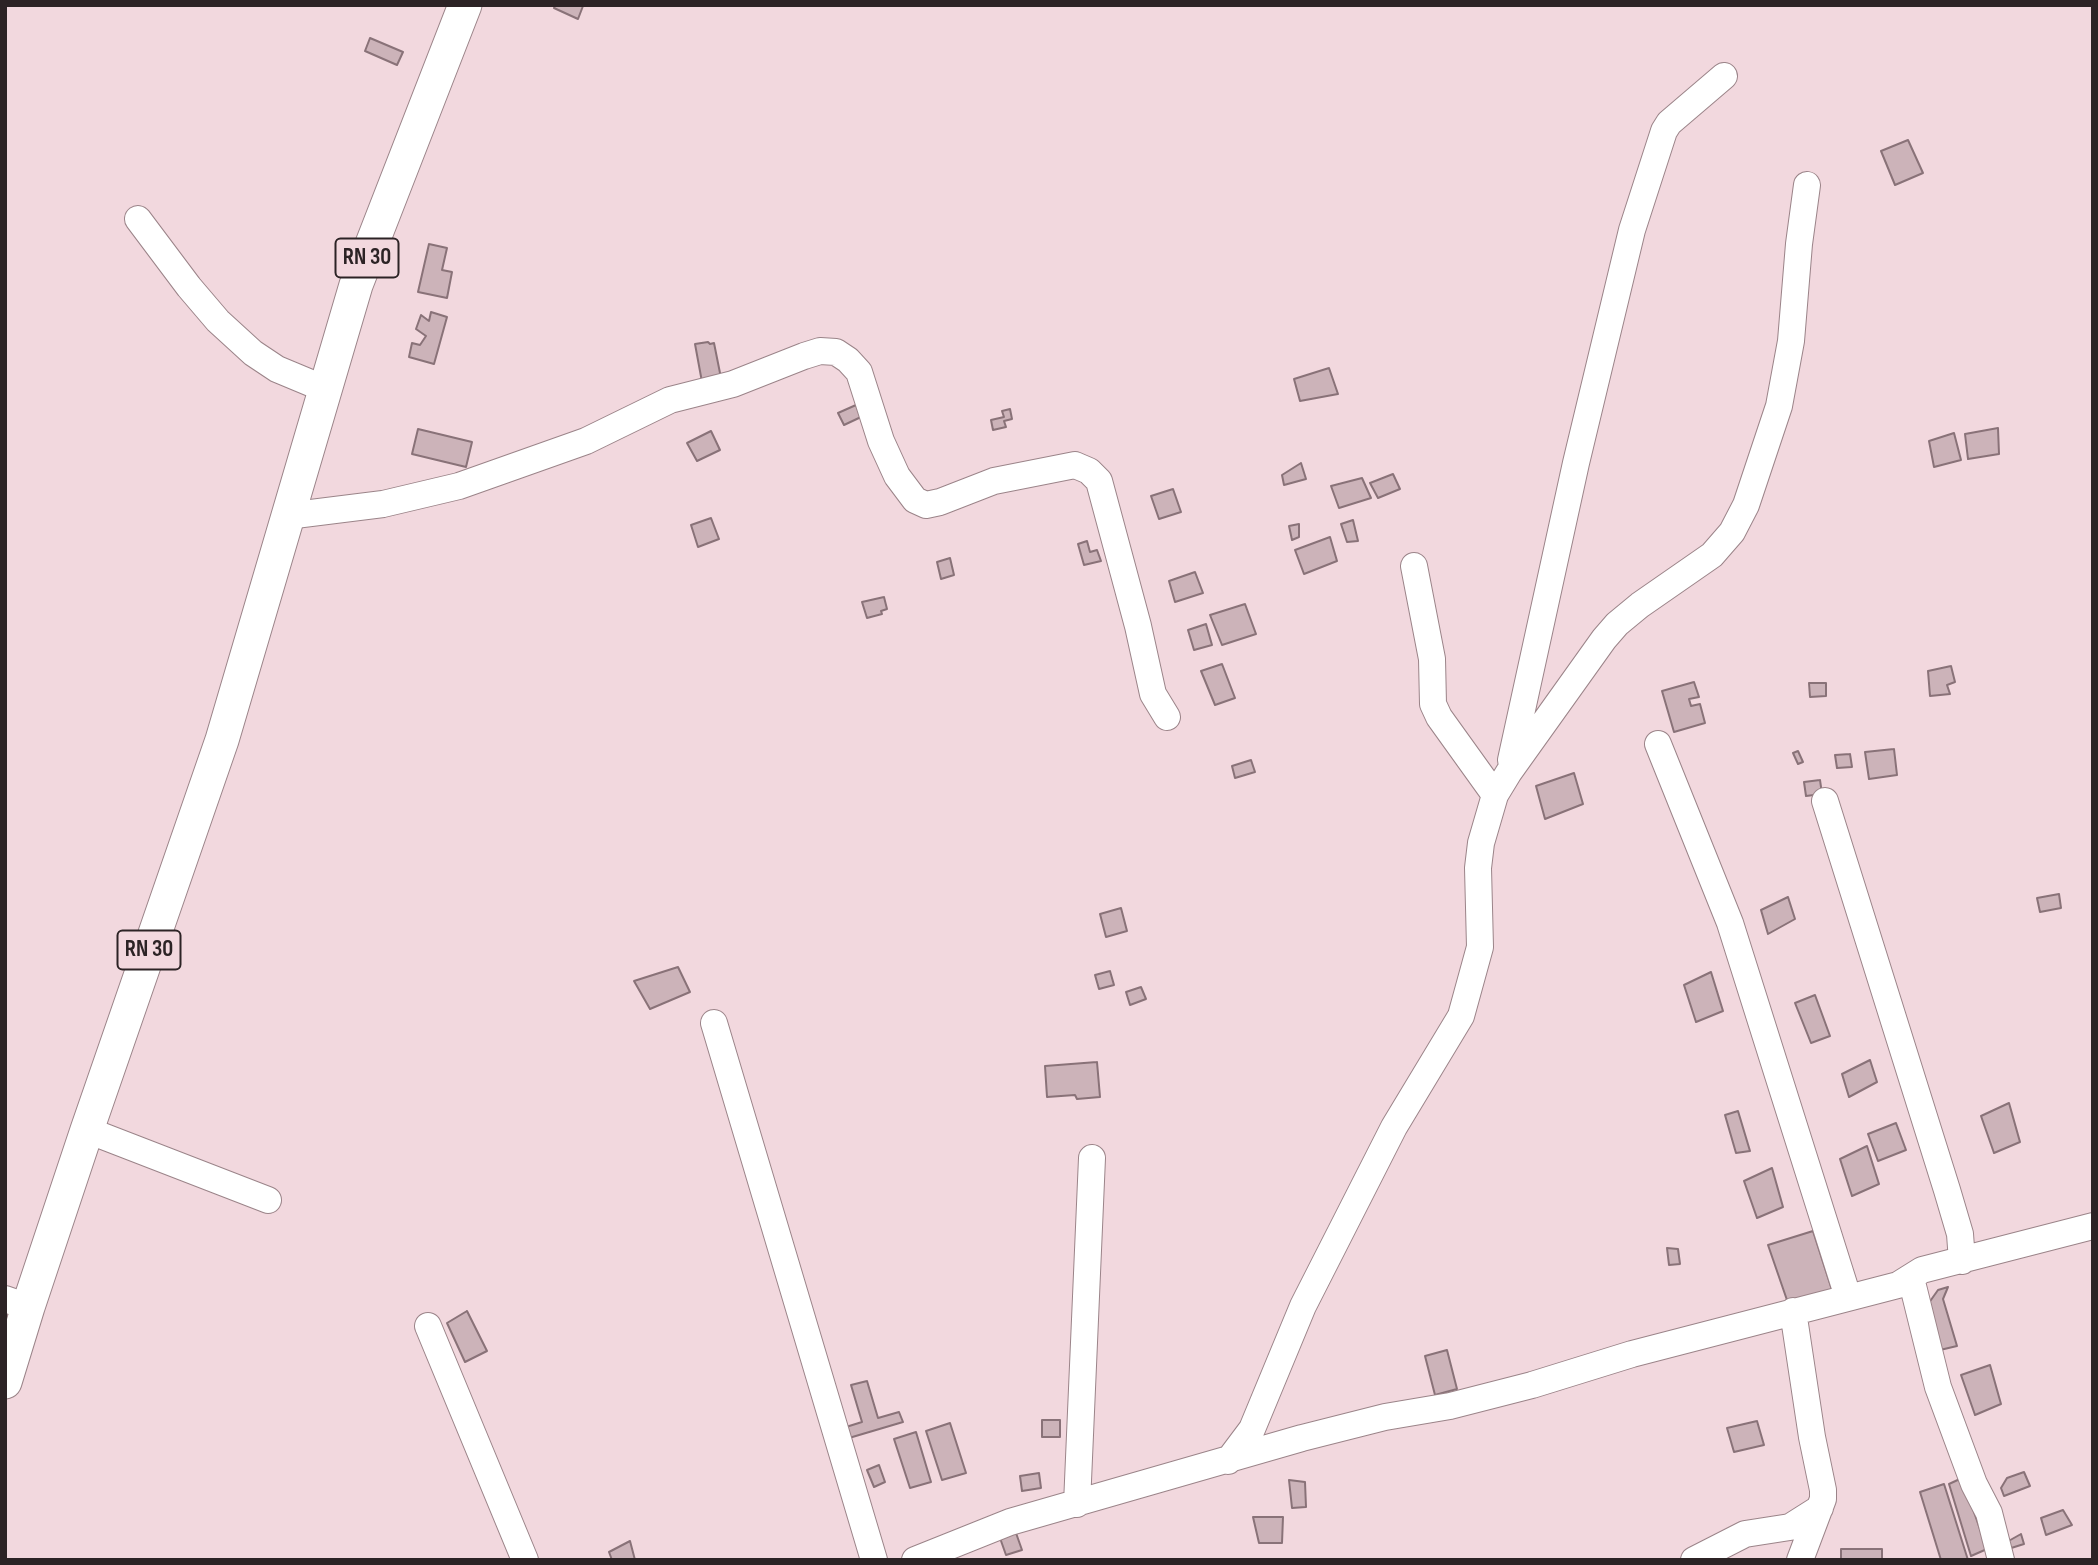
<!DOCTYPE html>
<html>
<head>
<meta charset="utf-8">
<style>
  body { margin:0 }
  #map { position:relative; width:2098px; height:1565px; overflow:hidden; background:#f2d8de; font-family:"Sofia Sans Condensed",sans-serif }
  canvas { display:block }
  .frame { position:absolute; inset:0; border:7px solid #2c2325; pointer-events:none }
</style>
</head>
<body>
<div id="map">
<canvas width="2098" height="1565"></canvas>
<div class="frame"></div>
</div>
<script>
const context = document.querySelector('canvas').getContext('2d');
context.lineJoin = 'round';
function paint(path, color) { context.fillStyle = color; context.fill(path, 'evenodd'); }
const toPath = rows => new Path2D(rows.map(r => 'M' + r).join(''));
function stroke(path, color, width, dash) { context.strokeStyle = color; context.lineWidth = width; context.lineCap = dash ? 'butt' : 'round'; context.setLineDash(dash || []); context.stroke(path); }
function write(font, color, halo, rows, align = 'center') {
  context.font = font + ' "Sofia Sans Condensed",sans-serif'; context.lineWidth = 5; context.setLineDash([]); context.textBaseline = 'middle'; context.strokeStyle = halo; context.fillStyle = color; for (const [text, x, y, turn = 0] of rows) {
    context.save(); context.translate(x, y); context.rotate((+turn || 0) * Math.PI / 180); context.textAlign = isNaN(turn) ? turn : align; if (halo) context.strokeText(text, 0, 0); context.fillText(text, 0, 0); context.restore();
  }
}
const building = toPath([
  [555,5,582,5,583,6,578,19,554,8,555,5],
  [370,38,403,52,397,65,365,51,370,38],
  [1908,140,1923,173,1895,185,1881,151,1908,140],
  [429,244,447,248,442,270,452,272,447,298,418,292,429,244],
  [431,312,447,317,434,364,409,357,412,343,420,345,426,336,416,329,421,315,429,321,431,312],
  [708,342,710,344,714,343,721,378,702,382,695,344,708,342],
  [1329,368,1338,394,1300,401,1294,379,1329,368],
  [856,405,861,417,844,425,838,413,856,405],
  [1010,409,1012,419,1004,421,1006,427,993,430,991,420,1004,417,1002,411,1010,409],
  [1998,428,1999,454,1968,459,1965,434,1998,428],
  [418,429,472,442,466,467,412,454,418,429],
  [711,431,720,450,697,461,687,443,711,431],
  [1954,433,1961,460,1934,467,1929,441,1954,433],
  [1301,463,1306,479,1284,485,1282,475,1301,463],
  [1393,474,1400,489,1378,498,1370,483,1393,474],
  [1362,478,1371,498,1339,508,1331,486,1362,478],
  [1173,489,1181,512,1159,519,1151,496,1173,489],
  [711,518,719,539,698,547,691,525,711,518],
  [1353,520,1358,541,1347,542,1341,524,1353,520],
  [1299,524,1299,537,1292,540,1289,526,1299,524],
  [1330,537,1337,561,1304,574,1295,550,1330,537],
  [1087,541,1090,552,1097,550,1101,561,1084,565,1078,544,1087,541],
  [950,558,954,575,941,579,937,562,950,558],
  [1195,572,1203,593,1175,602,1169,581,1195,572],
  [884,597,887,609,881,611,882,614,867,618,862,602,884,597],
  [1245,604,1256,634,1222,645,1210,615,1245,604],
  [1206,624,1212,645,1194,650,1188,630,1206,624],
  [1222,664,1235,698,1215,705,1201,671,1222,664],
  [1951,666,1955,682,1947,685,1950,694,1930,696,1928,671,1951,666],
  [1694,682,1699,697,1689,699,1691,706,1700,704,1705,723,1674,732,1662,691,1694,682],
  [1809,683,1826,683,1826,696,1810,697,1809,683],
  [1894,749,1897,775,1869,779,1865,752,1894,749],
  [1798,751,1803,762,1798,764,1793,753,1798,751],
  [1850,754,1852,767,1837,768,1835,755,1850,754],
  [1251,760,1255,772,1235,778,1232,766,1251,760],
  [1574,773,1583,804,1545,819,1536,786,1574,773],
  [1820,780,1822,794,1806,796,1804,782,1820,780],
  [2059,894,2061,908,2040,912,2037,898,2059,894],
  [1788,897,1795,919,1768,934,1761,910,1788,897],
  [1121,908,1127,931,1106,937,1100,914,1121,908],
  [678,967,690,992,650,1009,634,981,678,967],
  [1110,971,1114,985,1099,989,1095,975,1110,971],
  [1711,972,1723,1011,1696,1022,1684,985,1711,972],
  [1141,987,1146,999,1130,1005,1126,992,1141,987],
  [1815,995,1830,1036,1811,1043,1795,1003,1815,995],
  [1870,1060,1877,1082,1849,1097,1842,1074,1870,1060],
  [1097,1062,1100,1097,1077,1099,1075,1095,1047,1097,1045,1066,1097,1062],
  [2009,1103,2020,1142,1994,1153,1981,1116,2009,1103],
  [1738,1111,1750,1151,1736,1153,1725,1115,1738,1111],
  [1896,1123,1906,1150,1878,1161,1868,1134,1896,1123],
  [1867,1146,1879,1184,1852,1196,1840,1159,1867,1146],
  [1772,1168,1783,1207,1757,1218,1744,1181,1772,1168],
  [1813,1231,1832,1290,1788,1303,1768,1245,1813,1231],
  [1667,1248,1678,1249,1680,1264,1669,1265,1667,1248],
  [1948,1287,1943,1299,1957,1346,1940,1350,1926,1307,1938,1290,1948,1287],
  [467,1311,487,1351,465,1362,447,1323,467,1311],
  [1447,1350,1457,1389,1435,1395,1425,1356,1447,1350],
  [1990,1365,2001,1404,1975,1415,1961,1375,1990,1365],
  [867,1381,878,1418,899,1412,903,1422,849,1438,846,1427,862,1422,851,1385,867,1381],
  [1042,1420,1060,1420,1060,1437,1042,1437,1042,1420],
  [1757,1421,1764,1445,1734,1452,1727,1428,1757,1421],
  [950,1423,966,1473,942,1480,926,1431,950,1423],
  [916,1432,931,1482,910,1488,894,1439,916,1432],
  [879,1465,885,1482,874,1487,867,1470,879,1465],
  [2024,1472,2030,1486,2004,1496,2001,1488,2007,1478,2024,1472],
  [1039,1473,1041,1488,1022,1491,1020,1476,1039,1473],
  [1962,1478,1987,1549,1971,1556,1949,1484,1962,1478],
  [1289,1480,1305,1482,1306,1507,1292,1508,1289,1480],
  [1944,1484,1968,1560,1941,1560,1920,1492,1944,1484],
  [2063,1510,2072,1525,2046,1535,2041,1518,2063,1510],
  [1253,1517,1283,1517,1282,1543,1259,1543,1253,1517],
  [1016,1533,1022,1550,1006,1555,1000,1538,1016,1533],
  [2021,1534,2024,1544,2008,1549,2005,1543,2021,1534],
  [630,1541,635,1560,612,1560,609,1552,630,1541],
  [1841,1549,1882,1549,1882,1560,1841,1560,1841,1549]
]);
const minor = toPath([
  [138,219,189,287,218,321,253,353,277,369,325,389],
  [287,516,383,504,459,486,586,441,670,400,733,384,804,356,820,351,836,352,848,360,859,372,881,441,897,476,915,500,926,505,940,502,994,481,1075,465,1089,471,1099,481,1138,626,1153,694,1167,717],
  [1414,566,1432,659,1433,704,1439,717,1495,795],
  [1658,744,1730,923,1848,1297],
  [1511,760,1576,463,1632,230,1664,131,1669,123,1724,76],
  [1825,801,1947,1190,1960,1234,1962,1261],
  [714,1023,874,1560],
  [87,1130,268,1200],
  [1911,1278,1938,1387,1974,1484,1989,1513,2001,1560],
  [5,1299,28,1307],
  [1793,1311,1812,1437,1823,1490,1823,1499,1800,1560],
  [428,1326,525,1560],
  [1228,1461,1252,1429,1303,1306,1394,1127,1461,1016,1480,947,1478,868,1481,843,1495,795,1509,772,1604,639,1617,624,1640,605,1712,555,1732,532,1746,505,1779,406,1791,341,1799,244,1807,185],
  [1077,1504,1092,1158],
  [915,1560,1010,1522,1302,1438,1385,1417,1450,1406,1532,1385,1632,1354,1898,1285,1922,1270,2093,1226],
  [1694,1560,1745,1534,1790,1527,1820,1508]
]);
const major = toPath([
  [5,1382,28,1307,87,1130,222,740,356,285,465,5]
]);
const shields = [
  [367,258,63],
  [149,950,63]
];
const shieldNames = [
  ["RN 30",367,258],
  ["RN 30",149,950]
];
paint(building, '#ccb3b9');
stroke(building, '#897278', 2);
stroke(minor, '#9b8489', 28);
stroke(major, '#9b8489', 35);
stroke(minor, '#fff', 26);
stroke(major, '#fff', 33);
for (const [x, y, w] of shields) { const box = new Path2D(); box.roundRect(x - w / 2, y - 19.5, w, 39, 5); context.fillStyle = '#f2d8de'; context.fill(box); stroke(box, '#2c2325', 2); }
write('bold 23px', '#2c2325', null, shieldNames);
</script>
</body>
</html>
